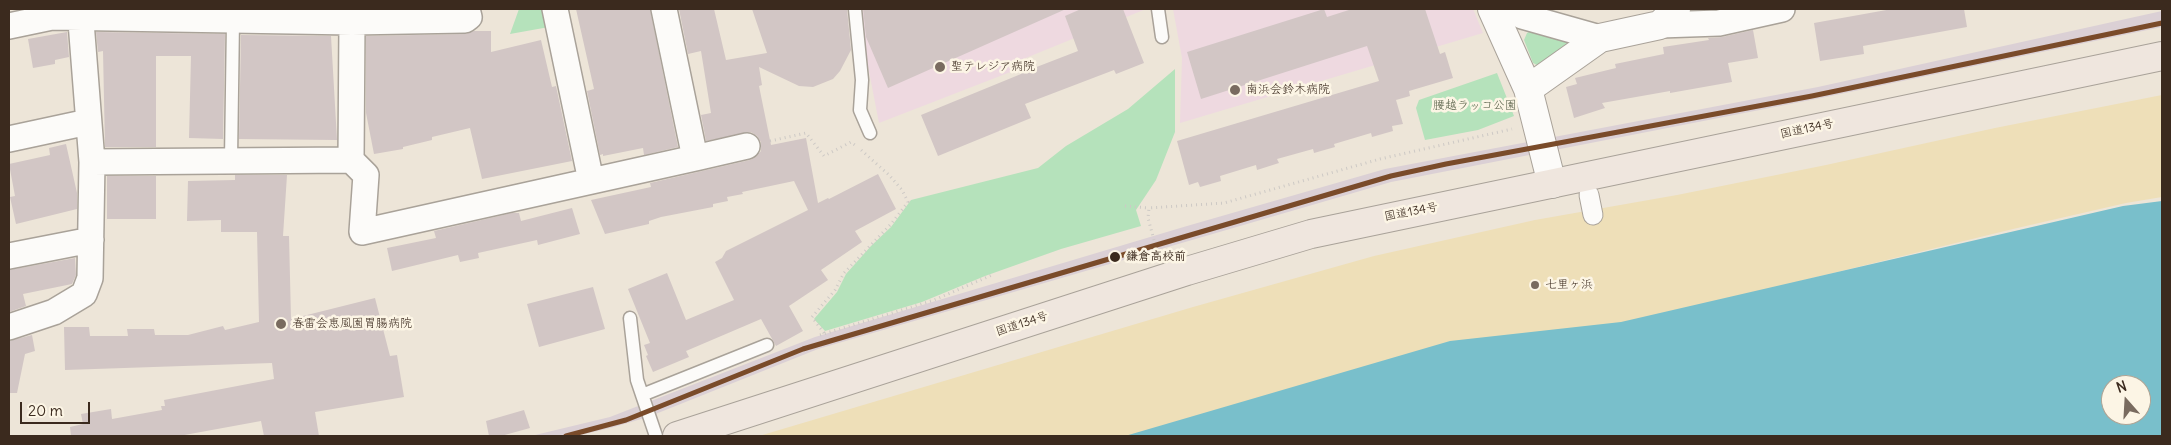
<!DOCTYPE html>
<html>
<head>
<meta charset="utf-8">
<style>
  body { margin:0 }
  #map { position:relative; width:2171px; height:445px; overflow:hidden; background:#ede5d8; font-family:Delius,sans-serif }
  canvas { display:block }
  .frame { position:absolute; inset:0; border:10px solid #3b2a1e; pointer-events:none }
  .north { position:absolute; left:2101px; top:375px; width:50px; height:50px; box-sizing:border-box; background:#fcf5e5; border:1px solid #afa495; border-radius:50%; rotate:341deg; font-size:14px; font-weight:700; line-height:20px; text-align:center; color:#3b2a1e }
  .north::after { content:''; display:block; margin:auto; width:18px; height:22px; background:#796b5f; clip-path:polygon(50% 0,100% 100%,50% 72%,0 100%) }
  .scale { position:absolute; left:20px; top:402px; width:70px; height:22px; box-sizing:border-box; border:2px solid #3b2a1e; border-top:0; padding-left:6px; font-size:15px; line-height:18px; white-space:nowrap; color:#3b2a1e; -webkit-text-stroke:4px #fcf5e5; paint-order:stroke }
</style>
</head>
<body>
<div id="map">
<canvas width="2171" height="445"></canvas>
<div class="frame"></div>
<div class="north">N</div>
<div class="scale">20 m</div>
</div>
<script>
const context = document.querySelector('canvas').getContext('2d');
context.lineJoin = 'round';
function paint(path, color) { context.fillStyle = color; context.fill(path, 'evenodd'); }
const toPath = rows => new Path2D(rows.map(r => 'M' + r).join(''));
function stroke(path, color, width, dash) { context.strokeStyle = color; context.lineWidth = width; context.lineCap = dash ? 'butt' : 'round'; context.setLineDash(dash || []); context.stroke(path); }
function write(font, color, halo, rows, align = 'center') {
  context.font = font + ' Delius,"Klee One",sans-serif'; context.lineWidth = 5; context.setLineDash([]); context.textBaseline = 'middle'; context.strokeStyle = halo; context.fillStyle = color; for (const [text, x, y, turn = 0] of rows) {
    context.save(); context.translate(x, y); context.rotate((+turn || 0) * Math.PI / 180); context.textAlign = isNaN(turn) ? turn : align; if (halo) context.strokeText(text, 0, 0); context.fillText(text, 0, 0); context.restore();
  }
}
const built = toPath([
  [862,9,1146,9,1011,64,1013,71,879,123,866,56],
  [1173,9,1473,9,1483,33,1180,123,1182,58]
]);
const industrial = toPath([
  [2162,11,2162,27,1821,98,1391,182,818,349,648,417,614,427,577,436,531,436,610,417,815,337,1187,226,1385,169,1818,87]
]);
const green = toPath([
  [519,9,545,9,549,27,510,34],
  [1531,31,1570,42,1540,65,1537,65,1533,63,1524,40,1527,33],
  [1175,69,1175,132,1156,180,1136,210,1141,226,1061,249,985,276,922,302,825,331,814,319,837,292,846,274,871,246,891,227,911,200,1038,168,1066,146,1128,109],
  [1497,73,1514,116,1478,130,1425,140,1416,108,1419,100]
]);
const sand = toPath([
  [2162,95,2162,197,2126,203,2013,229,1168,436,759,436,1193,307,1374,256,1535,220,1677,195,1826,165,1995,128]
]);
const water = toPath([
  [2162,201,2162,436,1125,436,1450,341,1621,322,2123,206],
  [2111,385,2141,385,2141,415,2111,415]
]);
const building = toPath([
  [576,9,650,9,678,147,644,155,643,148,603,156,603,154,600,155,587,91,594,89],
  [679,9,714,9,726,60,767,53,752,9,847,9,851,50,840,71,833,79,813,87,799,86,759,67,762,85,759,86,771,145,806,138,818,203,828,198,829,199,878,174,896,209,855,231,862,242,821,270,828,280,789,306,803,331,776,346,761,319,686,351,689,357,653,372,646,356,648,355,644,345,650,343,628,289,667,273,686,320,734,300,715,262,722,258,726,251,808,210,794,181,742,192,743,194,727,197,728,201,713,204,713,207,661,217,649,221,649,224,605,234,591,200,651,187,650,183,750,160,756,157,761,151,761,142,757,136,751,132,706,141,701,115,711,113,701,51,688,54],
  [863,9,1066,9,888,88,866,37],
  [1081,9,1123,9,1144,63,1116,74,1114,70,1025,104,1031,118,938,156,921,115,1021,74,1021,73,1078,51,1065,16],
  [1324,9,1327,17,1352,9,1425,9,1440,54,1445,52,1453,78,1409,91,1410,96,1396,100,1403,124,1392,126,1393,131,1372,137,1371,133,1334,144,1335,147,1314,153,1313,149,1277,159,1279,163,1257,170,1256,165,1220,176,1221,181,1200,187,1198,182,1189,185,1177,141,1379,81,1367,46,1201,99,1187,52],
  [1892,9,1964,9,1967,27,1863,46,1864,54,1820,61,1814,23],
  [1753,30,1758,58,1728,63,1732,82,1670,93,1670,91,1602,103,1605,108,1574,118,1566,87,1577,84,1575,78,1616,68,1615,64,1664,54,1663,47,1709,40,1708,38,1722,37],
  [474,31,491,31,491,52,541,40,552,87,556,86,572,161,482,179,470,128,432,137,432,140,403,147,403,149,374,154,366,113,366,36,465,34],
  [67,32,69,57,55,60,55,64,33,68,28,39],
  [96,32,225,34,223,139,189,138,191,56,156,56,156,147,105,147,103,51,98,52],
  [241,35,331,36,337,140,239,139],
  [66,144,77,193,77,209,16,224,10,197,15,196,9,164,50,155,49,148],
  [235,175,287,175,283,236,289,236,291,319,375,298,390,356,397,355,404,397,315,412,319,436,264,436,261,421,179,436,71,436,70,427,83,424,81,414,111,409,112,419,162,410,161,406,165,406,164,400,274,379,272,363,65,370,64,327,89,327,90,336,128,336,127,329,154,329,155,335,188,335,223,326,225,330,259,322,257,232,221,232,221,220,187,221,188,181,235,180],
  [107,176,156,176,156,219,107,219],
  [572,208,580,234,538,245,537,240,478,253,479,258,460,262,458,255,392,271,387,248,436,238,434,231,512,213,519,213,521,221],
  [75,258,76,275,72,284,23,294,26,306,9,312,9,270],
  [593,287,605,329,539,347,527,304],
  [32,335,35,351,25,354,17,393,9,393,9,341],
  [524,410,530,428,501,436,489,436,486,421]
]);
const path = toPath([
  [770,141,806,133,824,156,851,142,855,145],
  [1125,206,1149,208],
  [1154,240,1148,218,1149,208,1224,203,1380,159,1512,129],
  [824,333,812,317,835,290,844,273,891,224,908,202,902,190,889,175,860,149],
  [820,335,934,300,992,275]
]);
const service = toPath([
  [855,9,862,80,860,110,870,133],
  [1158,9,1162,37],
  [231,159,233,21],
  [630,318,637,380,656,436],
  [642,395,767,345]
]);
const pedestrian = toPath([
  [1589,195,1593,215]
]);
const minor = toPath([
  [555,9,591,181],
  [1510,9,1522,16,1600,38],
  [1660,25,1719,23,1782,9],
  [9,26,52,17,352,22,465,20,469,17,467,9],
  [9,139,88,122],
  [695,158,747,146],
  [351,160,366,175,362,232,695,158,664,9],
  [92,162,351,160,352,22],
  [9,256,91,240],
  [9,327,54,312,84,294,90,278,92,162,80,9]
]);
const tertiary = toPath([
  [1492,9,1528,89,1552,184],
  [1528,89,1600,38,1660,25,1676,9]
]);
const trunk = toPath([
  [677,436,1187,271,1311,234,2162,56]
]);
const rail1 = toPath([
  [566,436,626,420,803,349,1391,176,1446,164,1812,96,2162,23]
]);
const markers = [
  [940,67,6,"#796b5f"],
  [1235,90,6,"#796b5f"],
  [1115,257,6,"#3b2a1e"],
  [1535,285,5,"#796b5f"],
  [281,324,6,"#796b5f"]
];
const poiNames = [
  ["聖テレジア病院",951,67],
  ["南浜会鈴木病院",1246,90],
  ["七里ヶ浜",1545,285],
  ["春雷会恵風園胃腸病院",292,324]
];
const parkNames = [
  ["腰越ラッコ公園",1475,106]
];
const streetNames = [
  ["国道134号",1807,129,-12],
  ["国道134号",1411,212,-11],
  ["国道134号",1022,324,-18]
];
const stopNames = [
  ["鎌倉高校前",1126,257]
];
paint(built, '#eed9e0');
paint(industrial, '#dbd0d5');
paint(green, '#b5e2bb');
paint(sand, '#eedfb8');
paint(water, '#79bfcb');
paint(building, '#d2c6c5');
stroke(service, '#a9a299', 15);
stroke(pedestrian, '#a9a299', 21);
stroke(minor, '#a9a299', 28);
stroke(tertiary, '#a9a299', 30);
stroke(trunk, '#a9a299', 30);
stroke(path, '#cdc9c5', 3, [1, 4]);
stroke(service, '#fcfbf9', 12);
stroke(pedestrian, '#fcfbf9', 19);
stroke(minor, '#fcfbf9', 25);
stroke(tertiary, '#fcfbf9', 28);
stroke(trunk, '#efe6de', 28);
stroke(rail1, '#7a4b2a', 5);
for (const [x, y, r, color] of markers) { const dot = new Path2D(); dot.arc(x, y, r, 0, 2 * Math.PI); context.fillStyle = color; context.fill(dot); stroke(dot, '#fcf5e5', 2); }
write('12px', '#3b2a1e', '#fcf5e5', poiNames, 'left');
write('12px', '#4e573f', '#fcf5e5', parkNames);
write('12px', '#3b2a1e', '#fcf5e5', streetNames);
write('bold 12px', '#3b2a1e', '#fcf5e5', stopNames, 'left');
</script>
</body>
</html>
